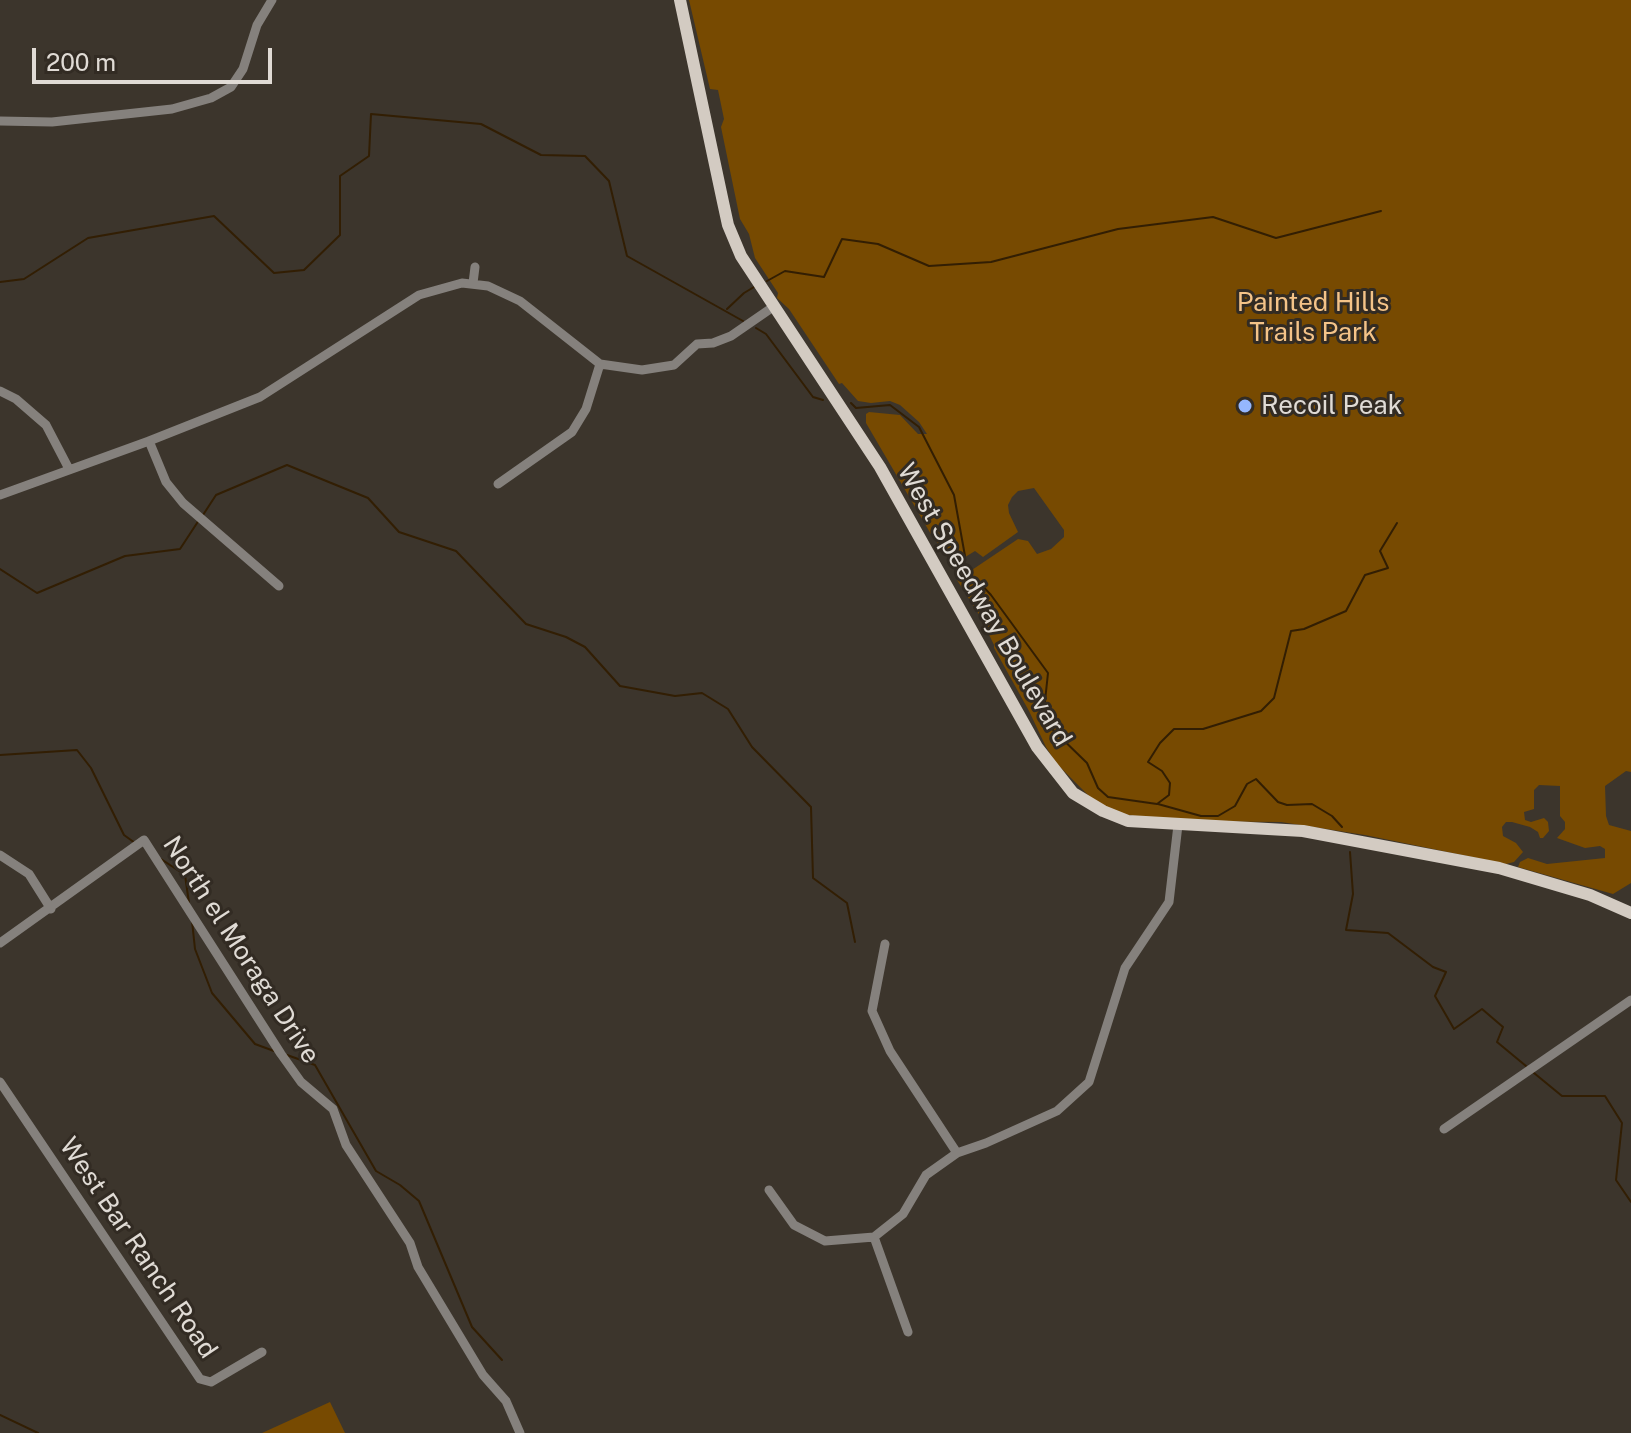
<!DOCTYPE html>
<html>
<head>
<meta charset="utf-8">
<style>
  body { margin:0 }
  #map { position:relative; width:1631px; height:1433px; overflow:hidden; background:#3c352c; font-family:"Public Sans",sans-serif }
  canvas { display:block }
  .scale { position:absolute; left:32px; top:48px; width:240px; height:36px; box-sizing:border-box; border:4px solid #e0dbd5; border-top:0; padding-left:10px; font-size:24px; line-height:28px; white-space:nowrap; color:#e0dbd5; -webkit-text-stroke:6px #322b23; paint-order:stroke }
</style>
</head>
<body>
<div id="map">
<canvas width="1631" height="1433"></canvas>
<div class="scale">200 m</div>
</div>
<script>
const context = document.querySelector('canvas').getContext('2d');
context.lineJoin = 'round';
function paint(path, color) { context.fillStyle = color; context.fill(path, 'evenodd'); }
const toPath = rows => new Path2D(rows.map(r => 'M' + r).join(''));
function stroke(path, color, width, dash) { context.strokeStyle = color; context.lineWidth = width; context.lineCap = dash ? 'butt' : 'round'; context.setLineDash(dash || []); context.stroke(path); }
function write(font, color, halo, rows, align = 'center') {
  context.font = font + ' "Public Sans",sans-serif'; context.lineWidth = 6; context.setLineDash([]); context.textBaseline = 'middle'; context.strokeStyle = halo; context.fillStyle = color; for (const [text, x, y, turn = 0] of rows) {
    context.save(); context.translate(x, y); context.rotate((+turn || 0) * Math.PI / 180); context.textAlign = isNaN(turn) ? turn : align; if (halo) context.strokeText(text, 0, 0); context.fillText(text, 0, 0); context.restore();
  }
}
const green = toPath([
  [689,0,1631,0,1631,772,1626,771,1605,786,1606,816,1609,825,1631,831,1631,883,1613,894,1518,867,1520,862,1528,858,1547,864,1605,858,1605,849,1600,846,1585,848,1557,838,1565,829,1565,822,1560,816,1560,786,1539,785,1534,790,1534,809,1524,812,1525,820,1531,822,1544,818,1548,822,1549,831,1543,838,1540,838,1538,832,1530,827,1512,822,1506,822,1502,827,1503,836,1516,843,1523,852,1514,862,1506,864,1365,835,1281,822,1171,821,1128,815,1113,811,1091,798,1056,763,1046,747,1029,711,994,648,994,645,980,616,957,580,1018,539,1028,541,1037,554,1051,549,1064,537,1064,530,1034,488,1018,491,1012,497,1008,505,1009,513,1018,532,983,557,975,551,957,562,950,559,932,536,866,423,866,414,869,412,900,415,918,434,927,434,919,422,900,405,890,401,871,403,858,401,842,383,839,384,789,309,777,298,778,293,755,258,749,234,740,219,721,127,724,119,718,90,710,89],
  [330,1402,345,1433,262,1433]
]);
const stream = toPath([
  [767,281,785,271,824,277,842,239,878,244,929,266,991,262,1118,229,1213,217,1276,238,1381,211],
  [0,282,24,279,88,238,214,216,274,273,304,270,340,235,340,176,369,156,371,114,481,124,541,155,585,156,609,181,627,256,743,321],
  [727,309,744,293,754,287],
  [756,328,766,334,813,397,823,400],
  [851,403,856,408,890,405,919,427,954,495,965,556],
  [203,515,216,495,287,465,368,498,399,532,456,551,526,624,566,637,585,647,620,686,675,696,702,693,728,709,752,747,811,807,813,878,847,903,855,942],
  [0,569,37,593,125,556,180,549,199,520],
  [977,580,991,595,1048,673,1045,701,1049,726,1087,763,1098,788,1108,797,1157,804,1169,795,1170,783,1162,771,1148,762,1160,743,1174,729,1203,729,1261,711,1274,698,1291,631,1304,629,1346,611,1365,575,1388,568,1380,551,1397,523],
  [0,755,77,750,91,768,124,835,135,843],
  [1158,804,1201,816,1218,816,1235,806,1247,784,1256,779,1278,802,1287,805,1312,804,1332,816,1342,827],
  [1350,852,1353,894,1346,930,1388,933,1433,967,1446,972,1435,996,1454,1029,1482,1009,1503,1027,1497,1042,1526,1066],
  [161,859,185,875,189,903],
  [192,921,195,949,212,993,255,1044,274,1051],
  [287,1055,315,1065,376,1171,400,1185,419,1201,472,1327,502,1360],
  [1534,1073,1562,1096,1605,1096,1622,1123,1616,1180,1631,1202],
  [0,1415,38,1433]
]);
const minor = toPath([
  [0,121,52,122,172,109,211,98,231,87,243,69,257,25,272,0],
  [473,283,475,267],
  [0,391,16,399,46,425,69,469],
  [149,441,166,482,183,503,279,586],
  [498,484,572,432,586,409,600,364],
  [0,495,149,441,260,397,419,295,462,283,488,286,520,301,600,364,642,370,674,365,697,344,713,343,731,336,773,307],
  [0,855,29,874,51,909],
  [0,943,144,840,281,1054,301,1082,333,1109,346,1145,410,1243,418,1267,483,1375,506,1401,520,1433],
  [885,944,872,1011,890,1051,957,1153],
  [0,1082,200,1379,211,1382,262,1352],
  [1444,1129,1631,1000],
  [769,1190,794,1225,825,1241,874,1237,903,1214,926,1175,957,1153,986,1143,1057,1111,1089,1082,1125,968,1169,902,1178,825],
  [874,1237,908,1332]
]);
const major = toPath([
  [680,0,723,202,728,225,741,256,880,467,1037,747,1073,793,1103,811,1128,821,1303,831,1499,868,1590,895,1631,913]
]);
const markers = [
  [1245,406,8,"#95b7fd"]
];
const parkNames = [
  ["Painted Hills",1313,303],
  ["Trails Park",1313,333]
];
const poiNames = [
  ["Recoil Peak",1261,406]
];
const streetNames = [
  ["West Speedway Boulevard",984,605,60],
  ["North el Moraga Drive",241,950,57],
  ["West Bar Ranch Road",138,1248,56]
];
paint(green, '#774a01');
stroke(stream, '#321e03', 2);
stroke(minor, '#85817d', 9);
stroke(major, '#d3cbc2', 12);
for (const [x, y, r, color] of markers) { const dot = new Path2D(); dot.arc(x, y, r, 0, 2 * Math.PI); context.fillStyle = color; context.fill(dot); stroke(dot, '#322b23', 3); }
write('26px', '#f4c388', '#322b23', parkNames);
write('26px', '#e0dbd5', '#322b23', poiNames, 'left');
write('26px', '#e0dbd5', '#322b23', streetNames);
</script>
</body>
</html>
